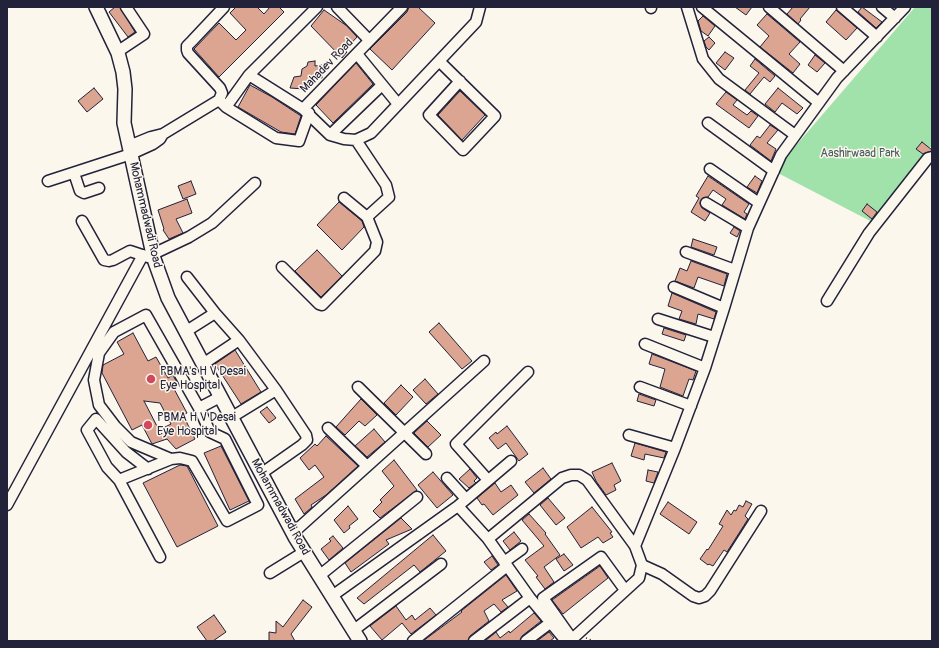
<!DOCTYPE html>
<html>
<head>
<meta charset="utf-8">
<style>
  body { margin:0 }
  #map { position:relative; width:939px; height:648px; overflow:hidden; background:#fbf7ec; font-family:Pangolin,sans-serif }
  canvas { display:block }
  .frame { position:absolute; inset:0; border:8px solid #22223b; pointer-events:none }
</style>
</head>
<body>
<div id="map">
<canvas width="939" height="648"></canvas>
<div class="frame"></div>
</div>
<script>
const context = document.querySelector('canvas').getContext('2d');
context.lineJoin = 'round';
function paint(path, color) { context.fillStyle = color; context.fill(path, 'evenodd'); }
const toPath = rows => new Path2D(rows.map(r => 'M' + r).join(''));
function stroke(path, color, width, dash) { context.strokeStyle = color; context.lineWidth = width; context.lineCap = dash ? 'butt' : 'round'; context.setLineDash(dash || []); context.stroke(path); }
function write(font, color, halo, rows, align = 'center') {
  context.font = font + ' Pangolin,sans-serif'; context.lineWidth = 3; context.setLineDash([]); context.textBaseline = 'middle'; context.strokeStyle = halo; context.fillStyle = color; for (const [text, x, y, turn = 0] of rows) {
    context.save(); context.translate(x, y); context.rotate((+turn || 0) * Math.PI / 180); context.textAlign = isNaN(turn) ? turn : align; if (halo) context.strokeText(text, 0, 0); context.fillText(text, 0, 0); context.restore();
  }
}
const green = toPath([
  [915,7,932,7,932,145,876,224,774,171]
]);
const building = toPath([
  [115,7,120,7,135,32,128,37,109,12,115,7],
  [236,7,257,7,264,14,270,7,279,7,284,12,219,77,194,49,219,23,236,40,246,30,230,13,236,7],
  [409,7,418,7,435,23,392,70,370,49,407,12,409,7],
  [735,7,752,7,746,15,735,7],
  [793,7,810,7,800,19,801,20,798,24,787,14,793,7],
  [862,7,882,22,876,28,858,12,862,7],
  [324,10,347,26,357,37,345,50,347,52,342,58,311,26,324,10],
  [836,10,857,28,846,40,826,22,836,10],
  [767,14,800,42,789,54,800,64,793,73,760,47,769,36,757,25,767,14],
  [703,16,715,26,708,36,701,31,698,21,703,16],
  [709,37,715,43,709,50,706,47,704,41,709,37],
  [725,52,734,58,725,70,716,63,725,52],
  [815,55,825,63,817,72,808,65,815,55],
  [755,59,775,76,770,82,764,77,750,94,745,90,759,73,750,66,755,59],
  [315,61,315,66,322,65,322,78,315,77,311,84,304,89,290,88,294,77,301,76,302,69,307,66,308,62,315,61],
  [356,63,373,84,333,123,316,105,356,63],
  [250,85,272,97,301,116,295,134,281,132,238,107,250,85],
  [94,88,103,99,87,112,78,101,94,88],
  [778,88,803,108,797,114,782,103,775,112,765,104,778,88],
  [460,91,485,115,462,140,438,115,460,91],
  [726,92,737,100,733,105,747,115,751,111,758,116,749,128,716,104,726,92],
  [770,125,778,130,767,143,776,149,771,161,750,145,757,136,760,138,770,125],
  [922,142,932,150,932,151,923,154,916,149,922,142],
  [708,176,749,204,744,212,747,214,745,219,722,205,726,199,713,190,708,197,703,198,700,203,702,208,710,213,705,221,691,212,699,198,696,196,708,176],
  [755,176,762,181,757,193,747,187,755,176],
  [191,181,196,194,183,199,178,186,191,181],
  [187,199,192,213,176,219,183,233,169,239,163,230,164,229,158,210,187,199],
  [339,202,362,221,364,227,342,250,317,225,339,202],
  [867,204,877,212,872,219,862,211,867,204],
  [734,227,740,231,737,237,730,233,734,227],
  [693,239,717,247,714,255,691,247,693,239],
  [317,250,342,276,321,297,295,271,317,250],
  [691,261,727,274,724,286,698,277,694,288,675,281,680,268,687,271,691,261],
  [672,293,716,312,714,319,698,314,696,324,679,319,682,311,668,306,672,293],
  [439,323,472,361,462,369,429,332,439,323],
  [664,328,686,335,684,341,662,334,664,328],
  [133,333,148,361,156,357,168,378,173,375,178,385,173,387,187,413,183,415,195,439,176,449,167,439,152,444,142,425,132,430,102,373,103,365,124,354,117,342,133,333],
  [144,401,160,403,171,424,159,430,144,401],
  [235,350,261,392,241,404,215,364,235,350],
  [652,354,696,371,693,380,689,379,683,396,660,387,665,369,649,364,652,354],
  [425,379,438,394,426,404,413,390,425,379],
  [401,385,413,397,396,415,384,403,401,385],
  [639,394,656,400,654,406,637,401,639,394],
  [361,399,377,415,365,426,359,421,345,435,336,427,361,399],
  [267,407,276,418,269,423,260,412,267,407],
  [427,421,441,435,428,447,414,433,427,421],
  [507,426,528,454,519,461,506,443,498,449,489,438,496,432,497,434,507,426],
  [374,429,385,442,367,457,355,446,374,429],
  [326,436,358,466,326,495,311,505,312,507,304,514,295,499,324,477,315,465,309,470,300,458,315,444,317,446,326,436],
  [635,443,666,452,664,458,645,454,644,460,631,456,635,443],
  [221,446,249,501,230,510,204,453,221,446],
  [394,460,417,490,380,518,373,511,382,502,380,500,394,486,382,471,394,460],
  [612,463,621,481,614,485,616,490,606,495,596,481,592,472,612,463],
  [180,465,187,466,218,526,177,547,143,483,180,465],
  [543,468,551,479,534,493,525,482,543,468],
  [470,469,477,478,474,481,476,483,469,488,459,479,470,469],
  [648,470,658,472,654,483,646,481,648,470],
  [433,472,453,495,437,508,418,485,433,472],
  [495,483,501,492,511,485,518,495,493,515,484,504,482,505,477,498,495,483],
  [548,498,565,518,556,525,540,505,548,498],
  [746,501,752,504,745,516,748,519,727,552,724,550,713,566,709,564,708,565,700,559,707,549,708,550,723,526,719,524,727,510,731,515,734,510,736,511,739,505,743,507,746,501],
  [668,502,697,522,689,534,660,514,668,502],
  [348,506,358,519,349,526,350,528,344,533,334,520,348,506],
  [592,507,612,532,610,533,613,537,603,543,598,537,581,548,567,527,592,507],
  [529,514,546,533,545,534,560,555,544,567,554,582,545,589,536,577,538,576,525,560,544,546,522,520,529,514],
  [401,518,412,529,386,540,389,544,351,572,345,563,401,518],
  [514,532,521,541,510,550,503,541,514,532],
  [433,535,446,551,420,572,414,565,364,604,357,598,433,535],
  [333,536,343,548,329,560,321,549,331,541,329,539,333,536],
  [564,554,573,565,564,571,556,559,564,554],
  [492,556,498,565,491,570,484,562,492,556],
  [600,566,608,578,563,614,552,600,600,566],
  [506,575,517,591,502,600,508,607,501,612,494,604,484,611,489,621,470,636,468,641,423,641,462,612,461,611,506,575],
  [303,600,312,607,291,634,295,641,269,641,269,632,276,633,276,621,283,627,303,600],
  [396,606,406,620,412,615,415,620,430,608,436,615,411,634,402,623,382,640,370,626,396,606],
  [534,613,541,621,522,636,520,641,485,641,496,632,500,638,509,631,510,633,534,613],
  [214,615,226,632,213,641,207,641,197,627,214,615],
  [549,632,554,638,550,641,537,641,549,632]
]);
const path = toPath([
  [586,638,594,641]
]);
const minor = toPath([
  [337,7,369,40],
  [651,7,651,8],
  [687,7,703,59,719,79,795,135],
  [702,7,819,103],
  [769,7,844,71],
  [842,7,877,37],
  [882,7,895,18],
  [117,52,144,34,126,7],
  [357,54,398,104],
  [439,61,495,116,463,150,429,115,460,81],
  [249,75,303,109,330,135,382,85],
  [219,100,226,107,249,75,317,7],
  [219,100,222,93,220,88,188,53,187,50,187,46,192,41,224,7],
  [226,107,276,138,299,141,309,113],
  [303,109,402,7],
  [708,123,774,171],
  [330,135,344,139,356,140,371,133,476,22,480,7],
  [356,140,386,185,389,197,367,217],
  [129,146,151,137,163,134,219,100],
  [710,169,759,203],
  [74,173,80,191,84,193,99,188],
  [48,181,131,154,153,144,160,139,163,134],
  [706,203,748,228],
  [82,221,104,260,109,261,113,260,130,251,148,257],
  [686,252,735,270],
  [153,254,189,237,212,223,255,183],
  [282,267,319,304,322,305,375,251,377,242,367,217,344,198],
  [187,277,215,313],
  [674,287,724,308],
  [827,301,869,233,928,158,932,157],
  [658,319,714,337],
  [185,332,215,313,239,340,276,390,306,435,307,440,302,445,262,473],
  [645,344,705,368],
  [203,364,239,340],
  [358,387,426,454],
  [640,387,691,406],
  [199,408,220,397],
  [232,417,276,390],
  [328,428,367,466],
  [629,435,675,448],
  [148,469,126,452,96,419,87,430,107,467,119,480,160,557],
  [447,478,466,499],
  [119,480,171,459,180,458,192,461,227,521,258,505,225,439,210,432,199,408,146,315,114,332,99,353,94,380,99,405,115,426,131,442,171,459],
  [488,480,456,444,528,372],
  [7,505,143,255],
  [458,506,488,539,530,598,566,641],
  [293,533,484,361],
  [488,539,562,478,571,475,579,475,587,480,635,546],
  [504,562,522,549],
  [642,565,662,574,693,596,699,598,705,596,710,591,761,511],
  [270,573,304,552],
  [319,576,417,497],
  [332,596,458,506,511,461],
  [354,630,441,564],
  [572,639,543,598,601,557,625,590],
  [413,641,507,566],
  [474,641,530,598],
  [526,641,550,623],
  [570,641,639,578,642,565,635,546,675,448,705,368,724,308,748,228,781,155,837,78,905,7]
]);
const major = toPath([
  [96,7,118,53,123,72,125,89,124,123,154,259,168,298,295,537,360,641]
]);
const markers = [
  [151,379,5,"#d1495b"],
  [148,425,5,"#d1495b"]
];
const streetNames = [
  ["Mahadev Road",327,66,-46],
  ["Mohammadwadi Road",145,215,77],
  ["Mohammadwadi Road",280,507,61]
];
const parkNames = [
  ["Aashirwaad Park",860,154]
];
const poiNames = [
  ["PBMA's H V Desai",160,372],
  ["Eye Hospital",160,386],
  ["PBMA H V Desai",157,418],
  ["Eye Hospital",157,432]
];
paint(green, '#a1e2ab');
paint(building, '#dba591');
stroke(building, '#22223b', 1);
stroke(minor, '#22223b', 13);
stroke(major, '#22223b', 16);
stroke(path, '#22223b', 1.5, [1, 3]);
stroke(minor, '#fbf7ec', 10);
stroke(major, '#fbf7ec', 13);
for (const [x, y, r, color] of markers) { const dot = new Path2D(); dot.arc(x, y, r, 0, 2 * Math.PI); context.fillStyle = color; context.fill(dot); stroke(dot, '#fbf7ec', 1.5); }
write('12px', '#22223b', '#fbf7ec', streetNames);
write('12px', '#485c5d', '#fbf7ec', parkNames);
write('12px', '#22223b', '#fbf7ec', poiNames, 'left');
</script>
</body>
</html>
